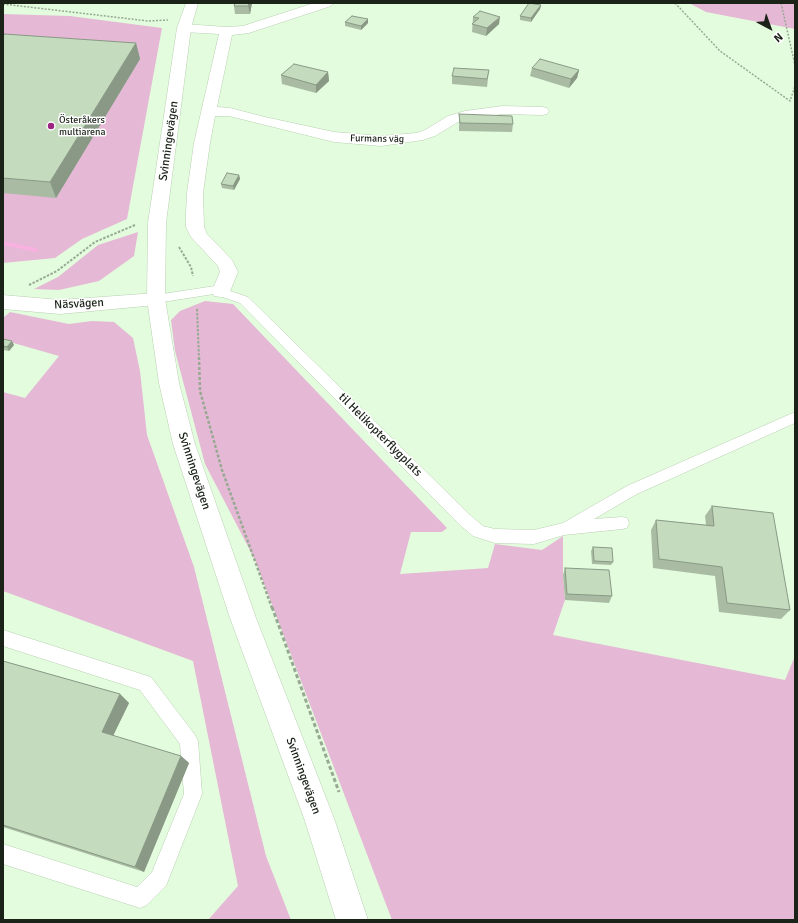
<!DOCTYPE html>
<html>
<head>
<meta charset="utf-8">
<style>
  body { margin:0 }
  #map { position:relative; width:798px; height:923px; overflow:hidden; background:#e4fcde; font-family:Signika,sans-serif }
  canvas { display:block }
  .frame { position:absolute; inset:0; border:4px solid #1b2319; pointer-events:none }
  .north { position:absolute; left:750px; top:8px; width:40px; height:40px; -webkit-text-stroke:3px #fff; paint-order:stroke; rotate:139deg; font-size:11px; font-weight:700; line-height:16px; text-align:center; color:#1b2319 }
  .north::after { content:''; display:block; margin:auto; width:14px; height:18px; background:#1b2319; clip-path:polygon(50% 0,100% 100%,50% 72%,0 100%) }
</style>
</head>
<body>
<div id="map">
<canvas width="798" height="923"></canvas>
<div class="frame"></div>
<div class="north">N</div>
</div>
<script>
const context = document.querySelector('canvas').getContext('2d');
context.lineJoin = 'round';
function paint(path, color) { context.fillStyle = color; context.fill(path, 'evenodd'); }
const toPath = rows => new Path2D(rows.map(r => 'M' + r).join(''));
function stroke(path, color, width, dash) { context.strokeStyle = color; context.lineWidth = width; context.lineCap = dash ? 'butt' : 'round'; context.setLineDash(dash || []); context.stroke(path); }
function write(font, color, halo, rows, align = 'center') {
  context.font = font + ' Signika,sans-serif'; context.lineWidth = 3; context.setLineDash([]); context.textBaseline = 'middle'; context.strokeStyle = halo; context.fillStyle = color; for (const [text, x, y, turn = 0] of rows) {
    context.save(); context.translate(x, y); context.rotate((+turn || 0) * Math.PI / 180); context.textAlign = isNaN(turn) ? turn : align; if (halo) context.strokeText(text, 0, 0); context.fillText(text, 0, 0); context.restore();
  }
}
const green = toPath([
  [689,3,795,3,795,29,706,12],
  [3,14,70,16,162,28,127,219,82,239,55,258,3,263],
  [138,232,134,256,99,281,59,290,34,289,58,277,98,245],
  [205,301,233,304,447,528,442,532,411,532,400,574,488,568,495,544,542,550,563,536,563,575,565,600,553,635,785,680,795,656,795,920,392,920,255,560,205,464,175,351,171,320,180,311],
  [10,312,69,324,92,321,114,322,133,338,140,371,147,435,194,567,266,856,291,920,208,920,238,886,193,661,3,591,3,392,25,398,59,356,3,340,3,318]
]);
const stream = toPath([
  [3,241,36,248,39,250,36,252,3,245,3,241]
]);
const pathFar3 = toPath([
  [675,3,720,51,790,101,795,86],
  [781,3,795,65],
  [3,4,148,21,168,20]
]);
const pathFar2 = toPath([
  [179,247,191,267,193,276],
  [29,285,57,271,95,242,135,225],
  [197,309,199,358]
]);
const pathFar1 = toPath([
  [199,357,200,391,222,470,272,608]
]);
const path = toPath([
  [272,607,339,792]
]);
const service = toPath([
  [215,286,248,297,470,515,483,526,495,529,534,530,563,523,627,486,795,412,795,423,637,494,594,519,622,517,627,518,629,523,627,528,622,529,564,535,534,544,495,543,473,536,460,525,240,303,214,294,156,303,152,302,150,299,152,296,156,295,215,286],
  [3,630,151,677,195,735,198,741,202,794,166,886,147,905,140,908,3,864,3,844,137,887,152,872,184,794,180,744,140,690,3,646,3,630]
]);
const minor = toPath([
  [314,3,333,3,331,6,249,33,232,35,217,107,230,108,265,117,334,132,381,136,416,133,425,130,448,116,465,111,503,106,542,107,547,108,549,111,547,114,542,115,503,114,467,119,458,122,435,136,423,140,381,146,334,142,229,116,215,116,210,143,203,193,204,227,207,234,232,260,238,272,228,296,221,297,214,296,212,291,220,272,218,266,191,237,186,227,186,213,187,193,194,143,219,34,184,32,179,31,177,28,179,25,184,24,226,27,243,26,314,3]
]);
const tertiary = toPath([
  [156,293,163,294,165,299,163,304,156,305,60,314,3,309,3,295,60,300,156,293]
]);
const secondary = toPath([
  [186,3,198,3,191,28,166,223,165,299,179,383,195,444,256,618,335,821,368,920,336,920,305,821,230,618,173,444,159,383,147,299,148,223,177,28,186,3]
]);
const wall = toPath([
  [235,3,252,3,250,14,235,14,234,6],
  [511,3,520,3,519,4],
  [541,5,540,9,531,22,520,20,520,16],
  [473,17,499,24,486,36,472,32],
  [368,19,368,23,361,30,345,26,345,22],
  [3,36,136,43,140,59,56,198,3,193],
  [532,68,579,70,577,78,569,88,530,76],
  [489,70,487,87,452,84,452,76],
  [328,72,329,81,316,93,282,84,281,75],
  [459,114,513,124,512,132,459,131],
  [239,175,240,179,234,190,222,188,221,184],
  [3,339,14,345,9,351,3,350],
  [712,506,790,610,781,619,719,612,715,576,653,568,651,530,656,520,706,525,705,516],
  [593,547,613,562,611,565,592,564,591,551],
  [565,568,612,596,609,603,565,600,563,575],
  [3,661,120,694,129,703,113,736,181,756,189,763,144,872,3,827]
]);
const shadedWall = toPath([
  [249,3,252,3,250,14,248,6],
  [541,5,540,9,531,22,531,18],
  [500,17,499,24,486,36,487,28],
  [368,19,368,23,361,30,361,26],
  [136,43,140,59,56,198,50,182],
  [579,70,577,78,569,88,571,79],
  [328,72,329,81,316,93,316,85],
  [239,175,240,179,234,190,233,186],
  [12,341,14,345,9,351,7,347],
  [120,694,129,703,111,740,102,732],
  [181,756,189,763,144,872,135,867]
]);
const building = toPath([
  [235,3,249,3,248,6,234,6,235,3],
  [529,3,541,5,531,18,520,16,529,3],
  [480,11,500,17,487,28,472,24,479,18,473,17,480,11],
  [352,16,368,19,361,26,345,22,352,16],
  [4,34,136,43,50,182,3,178,3,36,4,34],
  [540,59,579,70,571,79,532,68,540,59],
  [294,64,328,72,316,85,281,75,294,64],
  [454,68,489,70,487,79,452,76,454,68],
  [459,114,512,116,513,124,460,123,459,114],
  [227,173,239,175,233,186,221,184,227,173],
  [3,339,12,341,7,347,3,346,3,339],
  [712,506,773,513,790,610,727,603,722,567,659,559,656,520,714,526,712,506],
  [593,547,612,548,613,562,594,561,593,547],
  [565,568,609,570,612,596,567,594,565,568],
  [3,661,120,694,102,732,181,756,135,867,3,825,3,661]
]);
const markers = [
  [51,126,4,"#9c2680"]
];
const farPoinames = [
  ["Österåkers",59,120],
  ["multiarena",59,132]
];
const farStreetnames = [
  ["Furmans väg",377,139,1]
];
const streetNames = [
  ["Svinningevägen",169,141,-82],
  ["Näsvägen",79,304,-3],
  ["til Helikopterflygplats",380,435,45],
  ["Svinningevägen",194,471,72],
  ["Svinningevägen",303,776,70]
];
paint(green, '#e5b8d5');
paint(stream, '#f8b1e0');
stroke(service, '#b8cfb2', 1);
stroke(minor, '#b8cfb2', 1);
stroke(tertiary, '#b8cfb2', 1);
stroke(secondary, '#b8cfb2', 1);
stroke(pathFar3, '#97a992', 1.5, [2, 1.5]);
stroke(pathFar2, '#97a992', 2, [2.5, 1.5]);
stroke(pathFar1, '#97a992', 2.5, [3, 2]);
stroke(path, '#97a992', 3, [4, 2.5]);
paint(service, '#fff');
paint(minor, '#fff');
paint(tertiary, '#fff');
paint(secondary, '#fff');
paint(wall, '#a9bca3');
paint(shadedWall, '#899985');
paint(building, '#c4dbbe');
stroke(building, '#899985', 1);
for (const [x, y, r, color] of markers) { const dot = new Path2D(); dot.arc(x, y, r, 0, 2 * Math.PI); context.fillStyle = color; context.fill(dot); stroke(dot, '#fff', 1.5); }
write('10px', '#1b2319', '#fff', farPoinames, 'left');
write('10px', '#1b2319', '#fff', farStreetnames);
write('12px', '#1b2319', '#fff', streetNames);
</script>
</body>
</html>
